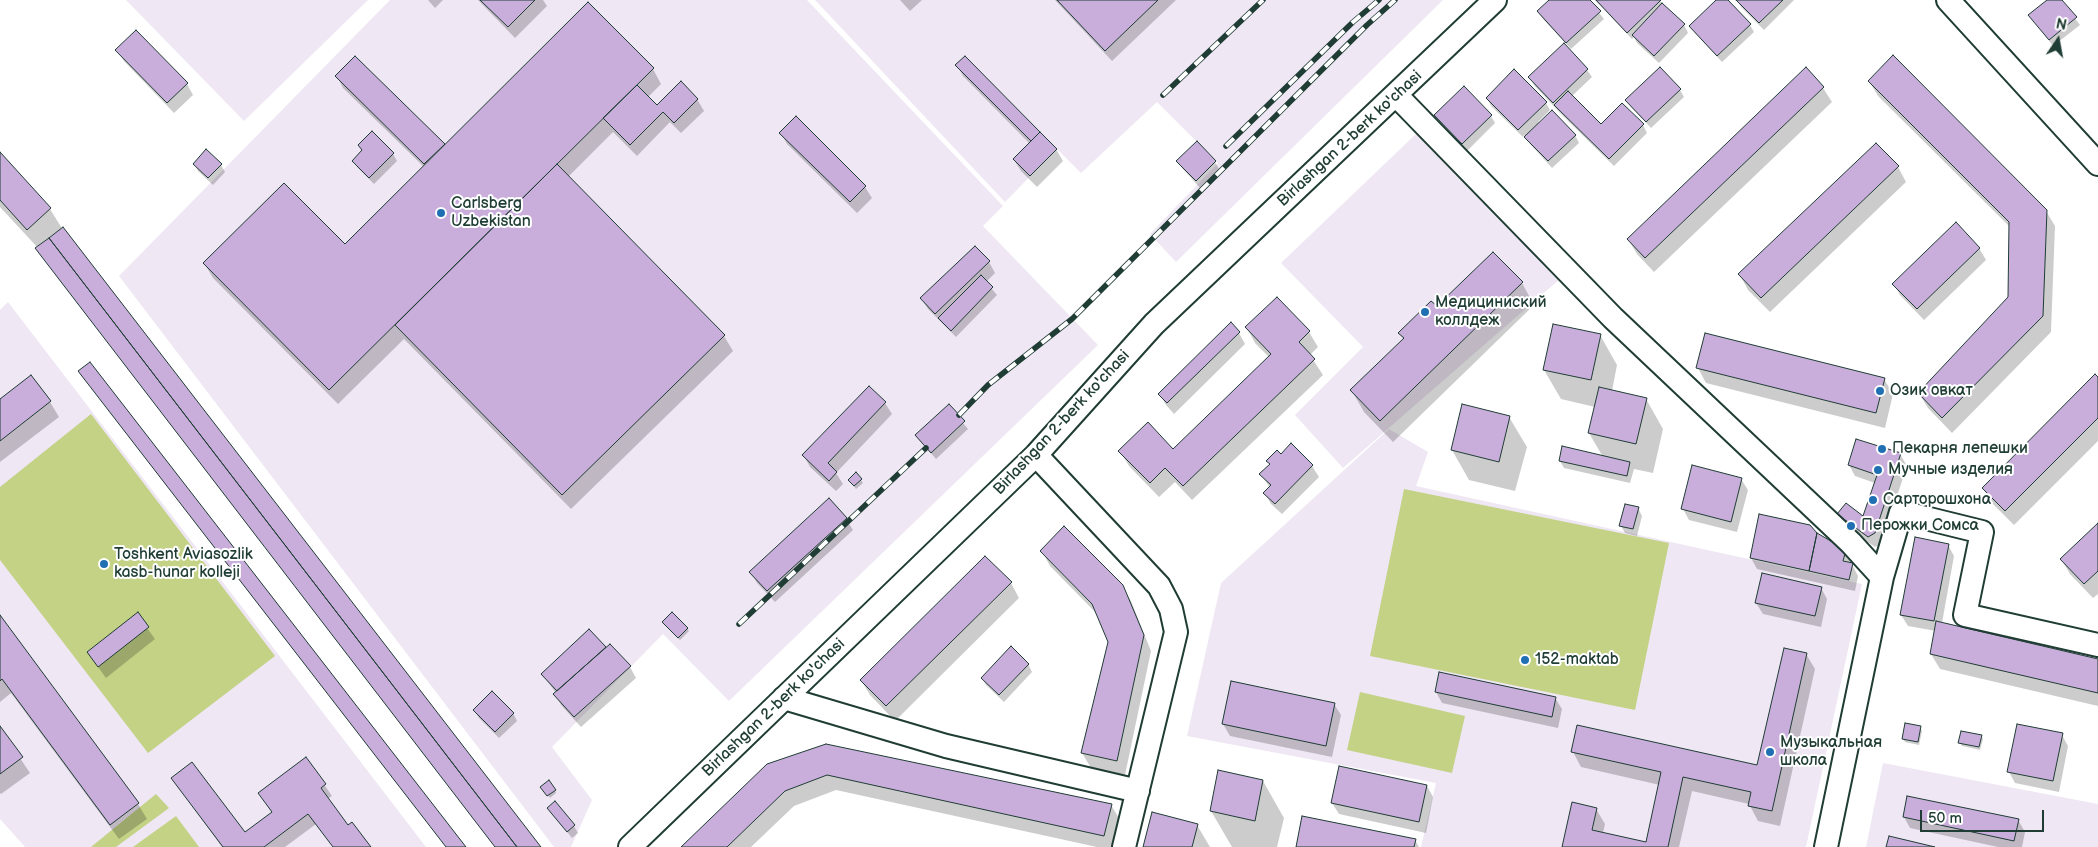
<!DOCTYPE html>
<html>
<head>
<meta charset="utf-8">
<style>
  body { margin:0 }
  #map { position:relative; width:2098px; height:847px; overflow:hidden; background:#fff; font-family:"Balsamiq Sans",sans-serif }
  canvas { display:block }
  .north { position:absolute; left:2033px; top:15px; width:50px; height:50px; -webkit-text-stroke:4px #fff; paint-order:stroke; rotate:12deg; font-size:14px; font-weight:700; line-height:20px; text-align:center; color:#1f3d34 }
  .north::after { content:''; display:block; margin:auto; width:18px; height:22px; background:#1f3d34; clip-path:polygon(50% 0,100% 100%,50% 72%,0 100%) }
  .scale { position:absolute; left:1920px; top:810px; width:124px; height:22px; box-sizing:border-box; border:2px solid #1f3d34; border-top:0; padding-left:6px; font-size:15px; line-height:18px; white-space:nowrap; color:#1f3d34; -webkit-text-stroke:4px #fff; paint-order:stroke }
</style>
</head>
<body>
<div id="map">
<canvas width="2098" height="847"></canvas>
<div class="north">N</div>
<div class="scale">50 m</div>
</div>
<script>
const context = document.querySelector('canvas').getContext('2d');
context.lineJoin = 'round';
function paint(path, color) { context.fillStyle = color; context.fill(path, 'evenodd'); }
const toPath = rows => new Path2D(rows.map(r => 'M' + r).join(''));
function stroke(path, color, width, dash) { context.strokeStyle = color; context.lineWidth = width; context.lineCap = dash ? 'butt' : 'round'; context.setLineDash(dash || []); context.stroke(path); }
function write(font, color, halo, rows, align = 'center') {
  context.font = font + ' "Balsamiq Sans",sans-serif'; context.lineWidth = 4; context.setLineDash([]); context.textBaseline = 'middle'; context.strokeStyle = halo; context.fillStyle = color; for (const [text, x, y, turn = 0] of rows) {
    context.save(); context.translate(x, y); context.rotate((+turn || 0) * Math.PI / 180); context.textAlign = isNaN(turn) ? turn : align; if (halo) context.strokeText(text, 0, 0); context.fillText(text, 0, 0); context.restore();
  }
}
const built = toPath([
  [126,0,368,0,244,121],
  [390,0,807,0,1003,206,983,226,1098,345,729,701,663,634,552,747,592,800,571,847,554,847,119,276],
  [815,0,1443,0,1176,262,1150,234,1218,163,1157,102,1081,173,1057,149,1005,202],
  [1417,133,1561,278,1343,468,1295,415,1363,347,1281,263],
  [8,302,426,847,25,847,0,819,0,310],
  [1389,429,1428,452,1416,486,1862,584,1806,847,1421,847,1436,783,1187,736,1221,583],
  [1883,763,2098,804,2098,847,1866,847]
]);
const green = toPath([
  [91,414,275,656,148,753,0,560,0,487],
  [1404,489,1669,543,1635,710,1370,656],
  [1360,692,1465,716,1452,773,1347,750],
  [156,794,169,808,116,847,91,847],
  [176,816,199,847,133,847]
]);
const shadow = toPath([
  [428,0,443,0,435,8],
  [478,0,543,0,547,6,515,38],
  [900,0,922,0,910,11],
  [1055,0,1176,0,1112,61],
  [1551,0,1589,0,1604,19,1571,49,1543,19,1538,12],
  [1595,0,1659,0,1684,25,1688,33,1659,63,1637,43,1634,37,1632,39],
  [1718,0,1726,0,1750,25,1754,32,1722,62,1695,33,1690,26],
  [1737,0,1794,0,1764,30,1741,7],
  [2049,0,2061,0,2080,25,2053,46,2030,16],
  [1564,45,1587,70,1592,77,1572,96,1601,126,1622,104,1643,125,1647,133,1614,166,1560,113,1534,85,1530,77],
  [117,50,187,84,193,95,174,113,124,61],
  [965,58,1056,149,1063,161,1037,187,1021,171,1014,160,1030,144,963,76,957,65],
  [653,69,661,84,648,97,657,107,697,99,704,111,681,133,670,122,637,156,613,132,568,177,724,336,733,351,571,509,404,339,338,404,213,278,204,263,345,245,424,167,343,88,337,76,445,147],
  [1806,69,1823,88,1832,102,1654,272,1637,254,1628,239],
  [1869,81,2046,211,2055,226,2051,332,1952,433,1928,408,1919,393,2010,298,2011,228,1878,96],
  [1680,90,1684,97,1651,128,1631,107,1627,100],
  [1487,98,1546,103,1550,110,1538,122,1575,135,1579,143,1552,168,1530,144,1524,135,1523,137,1491,106],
  [1436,116,1491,116,1495,123,1467,151,1440,123],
  [781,133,865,187,872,198,857,213,787,144],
  [1197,143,1215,162,1219,169,1200,188,1182,168,1177,161],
  [359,145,393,154,397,161,374,184,358,168,353,161,363,151],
  [0,154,50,209,63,230,539,847,496,847,38,248,0,207],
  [194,164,221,165,225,172,213,185,198,171],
  [1898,167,1906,182,1770,312,1748,290,1740,275],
  [975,247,989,262,995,273,986,282,997,295,956,337,928,309,921,298],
  [1979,248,1986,260,1924,320,1900,295,1894,284],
  [1522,283,1534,305,1393,442,1364,412,1352,391,1404,340,1400,333,1437,308],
  [1277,299,1309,332,1318,347,1310,355,1323,375,1192,500,1175,482,1159,497,1129,466,1120,451,1173,450,1270,358,1255,343,1247,328],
  [1239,333,1245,344,1174,414,1166,405,1160,394],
  [1600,335,1617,365,1612,391,1646,399,1663,429,1653,473,1634,469,1630,483,1564,468,1560,461,1603,457,1589,433,1595,407,1561,399,1544,370],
  [1698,368,1884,379,1893,394,1885,428,1706,383],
  [30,377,50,402,59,417,0,462,0,401],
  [2098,379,2098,441,2014,525,1992,503,1983,488],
  [869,388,885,403,892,414,836,473,843,484,836,491,810,467,804,456],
  [949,406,968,429,936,459,916,436],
  [1509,417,1527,447,1515,491,1469,480,1452,450],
  [1291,445,1312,466,1319,477,1282,514,1271,504,1265,493,1270,488,1261,474,1270,465,1268,461,1281,456],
  [1900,454,1907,466,1881,544,1875,547,1845,526,1839,514,1864,518,1875,483,1855,476,1849,465],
  [1741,479,1748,490,1737,532,1689,520,1683,509],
  [849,480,861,480,863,483,856,489],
  [1638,508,1642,516,1637,536,1625,533,1621,526],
  [846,519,853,530,775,602,757,583,751,572],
  [2098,524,2098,594,2093,598,2070,574,2061,559],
  [1816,534,1845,551,1858,576,1855,591,1757,569,1751,558],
  [1948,545,1954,556,1942,623,2098,660,2098,706,1940,669,1931,654,1936,631,1908,626,1901,615],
  [1042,551,1122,586,1131,601,1151,651,1125,775,1091,768,1082,753,1109,642,1098,615,1050,566],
  [1011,583,1019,598,895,721,870,695,861,680],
  [1821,588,1827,599,1821,627,1763,614,1756,603],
  [137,614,155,639,106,678,88,653],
  [0,617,138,804,147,819,119,839,11,693,0,702],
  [666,626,687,628,689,631,680,640],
  [589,631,606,649,630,667,636,678,581,727,561,705,555,694,556,693,542,674],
  [1806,654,1815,669,1780,826,1758,821,1749,804,1692,791,1679,847,1563,847,1596,809,1605,824,1603,833,1647,843,1660,785,1581,767,1573,752,1758,767],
  [1028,664,1032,672,1004,702,986,685,982,678],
  [1232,682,1334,704,1341,715,1332,757,1230,736,1223,724],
  [1436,692,1555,698,1562,709,1558,728,1442,703],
  [474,710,513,713,517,721,499,738,479,718],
  [0,728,30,773,1,794,0,793],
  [1920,728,1922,731,1919,745,1905,742,1903,739],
  [2062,735,2068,746,2059,792,2015,783,2009,772],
  [1981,736,1983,739,1980,750,1962,746,1960,743],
  [306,758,332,796,327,799,348,827,369,847,333,847,316,824,285,847,222,847,172,778,245,834,272,813,259,793],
  [768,766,1111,805,1120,820,1113,847,1097,847,836,790,794,806,751,847,683,847],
  [1263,781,1284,818,1277,847,1232,847,1211,811],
  [1427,786,1433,797,1426,833,1339,814,1332,803],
  [544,790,555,790,556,793,550,798],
  [548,808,574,826,578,833,572,838],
  [1904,817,2018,820,2025,832,2022,847,1998,847,1910,828],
  [1197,825,1210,847,1145,847],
  [1415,840,1419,847,1297,847]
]);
const building = toPath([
  [480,0,535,0,508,27,480,0],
  [1057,0,1158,0,1105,51,1057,0],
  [1549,0,1590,0,1601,11,1566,43,1537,11,1549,0],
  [1596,0,1661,0,1627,33,1596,0],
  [1716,0,1728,0,1751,24,1717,56,1689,26,1716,0],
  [1736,0,1783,0,1759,23,1736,0],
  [2047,0,2062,0,2077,17,2049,40,2028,15,2047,0],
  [588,2,654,68,329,390,203,263,284,183,345,244,588,2],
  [1662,3,1685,24,1654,56,1632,35,1662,3],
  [136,30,188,83,167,103,115,50,136,30],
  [1564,43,1588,69,1553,103,1528,77,1564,43],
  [1893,55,2047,210,2043,316,1942,418,1918,393,2008,297,2009,222,1868,81,1893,55],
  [355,56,445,144,424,164,335,76,355,56],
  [965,56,1040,132,1031,141,955,65,965,56],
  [1660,67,1681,89,1646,122,1625,100,1660,67],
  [1806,67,1824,87,1645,258,1627,239,1806,67],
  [1514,69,1547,102,1518,130,1486,98,1514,69],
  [681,81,698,99,674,123,663,112,630,145,603,118,637,85,657,105,681,81],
  [1464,86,1492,115,1462,144,1434,115,1464,86],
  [1568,91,1601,124,1622,103,1644,124,1609,159,1554,105,1568,91],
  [1552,110,1576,135,1548,161,1524,137,1552,110],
  [796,116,866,186,850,202,779,133,796,116],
  [372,131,394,153,369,178,352,161,362,150,358,145,372,131],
  [1040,132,1057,149,1030,176,1013,159,1040,132],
  [1197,141,1216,161,1196,181,1176,161,1197,141],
  [1876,143,1899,166,1761,298,1738,274,1876,143],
  [206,149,222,164,208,178,193,164,206,149],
  [0,152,51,208,27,230,0,200,0,152],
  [557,164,725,335,562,495,395,325,557,164],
  [1956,222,1980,248,1917,309,1892,284,1956,222],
  [63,227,541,847,517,847,49,238,63,227],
  [49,238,517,847,495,847,35,248,49,238],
  [975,246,990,261,935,314,920,298,975,246],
  [1493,252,1523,282,1380,421,1350,390,1404,338,1398,333,1431,301,1437,306,1493,252],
  [981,275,993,287,951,331,938,318,981,275],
  [1277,297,1310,331,1299,342,1315,359,1183,486,1165,468,1150,483,1118,451,1148,422,1173,449,1271,354,1245,327,1277,297],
  [1231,322,1240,332,1167,403,1158,394,1231,322],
  [1553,324,1601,334,1591,380,1543,370,1553,324],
  [1705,333,1885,378,1876,413,1696,368,1705,333],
  [90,362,466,847,446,847,78,371,90,362],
  [2095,374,2098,377,2098,418,2005,511,1982,488,2095,374],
  [31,375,51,401,0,441,0,399,31,375],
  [869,386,886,402,828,463,837,472,829,481,802,455,869,386],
  [1599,387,1647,398,1636,444,1588,433,1599,387],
  [949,404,965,421,931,453,915,435,949,404],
  [1462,404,1510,416,1499,462,1451,450,1462,404],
  [1856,439,1901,453,1875,533,1868,537,1837,514,1846,503,1863,516,1877,475,1848,465,1856,439],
  [1291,443,1313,465,1275,504,1263,493,1271,485,1259,474,1270,464,1266,461,1277,450,1281,454,1291,443],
  [1562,446,1630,462,1627,476,1559,461,1562,446],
  [1692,465,1742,478,1731,522,1681,509,1692,465],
  [856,472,862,479,854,486,848,480,856,472],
  [829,498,847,518,767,591,749,572,829,498],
  [1625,504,1639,507,1633,529,1619,526,1625,504],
  [1759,514,1810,525,1817,533,1809,571,1750,558,1759,514],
  [2098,523,2098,571,2084,584,2060,559,2098,523],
  [1064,526,1123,585,1144,635,1117,761,1081,753,1108,642,1092,604,1040,551,1064,526],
  [1817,533,1846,550,1843,561,1853,563,1849,580,1809,571,1817,533],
  [1915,537,1949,544,1934,621,1900,615,1915,537],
  [985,556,1012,582,886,706,860,680,985,556],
  [1762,573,1822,587,1815,616,1755,603,1762,573],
  [138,612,149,627,98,667,87,652,138,612],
  [672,612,688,628,678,638,662,622,672,612],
  [0,615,139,803,110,825,2,679,0,681,0,615],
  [1936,621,2098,659,2098,693,1930,654,1936,621],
  [589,629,606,647,557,691,541,674,589,629],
  [610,644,631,666,574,717,553,694,610,644],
  [1011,646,1029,664,999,695,981,678,1011,646],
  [1784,648,1807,653,1772,811,1748,806,1751,792,1683,777,1668,847,1562,847,1572,802,1597,808,1592,830,1646,842,1661,772,1571,752,1577,725,1757,765,1784,648],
  [1439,672,1556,697,1552,717,1435,692,1439,672],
  [1231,681,1335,703,1326,746,1222,724,1231,681],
  [492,691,514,713,495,732,473,710,492,691],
  [1905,723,1921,726,1918,742,1902,739,1905,723],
  [2017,724,2063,733,2053,781,2007,772,2017,724],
  [0,726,23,757,0,774,0,726],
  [1961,731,1982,735,1979,747,1958,743,1961,731],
  [826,744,1112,804,1104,836,827,775,785,791,727,847,681,847,767,764,826,744],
  [306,757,326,784,321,788,348,825,352,822,371,847,333,847,308,814,264,847,223,847,171,778,192,762,245,832,272,812,258,793,306,757],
  [1339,766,1427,785,1419,822,1331,803,1339,766],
  [1218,770,1263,780,1255,821,1210,811,1218,770],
  [549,780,556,790,547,796,540,787,549,780],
  [1907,796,2019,819,2014,841,1903,817,1907,796],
  [555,801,575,825,567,832,547,808,555,801],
  [1152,812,1198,824,1192,847,1143,847,1152,812],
  [1302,816,1416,839,1414,847,1296,847,1302,816],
  [1889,836,1935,847,1886,847,1889,836]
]);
const minor = toPath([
  [1948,0,2098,164],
  [1396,95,1613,318,1851,543,1882,577,1826,847],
  [1036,455,1159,586,1171,609,1176,632,1124,847],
  [1882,577,1901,512,1982,532,1965,615,2098,645],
  [784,698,946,746,1138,791],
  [630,847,1036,455,1154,324,1495,0]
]);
const rail = toPath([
  [1163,95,1263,0],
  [1226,146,1353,22,1379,0],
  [959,415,988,385,1072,319,1367,25,1395,0],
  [739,624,926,448]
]);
const markers = [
  [441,213,5,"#1f6fb2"],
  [1425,312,5,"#1f6fb2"],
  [1880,391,5,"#1f6fb2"],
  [1882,449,5,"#1f6fb2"],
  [1878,470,5,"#1f6fb2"],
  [1873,500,5,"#1f6fb2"],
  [1851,526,5,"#1f6fb2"],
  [104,564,5,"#1f6fb2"],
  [1525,660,5,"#1f6fb2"],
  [1770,752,5,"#1f6fb2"]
];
const streetNames = [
  ["Birlashgan 2-berk ko'chasi",1350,139,-43],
  ["Birlashgan 2-berk ko'chasi",1062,423,-47],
  ["Birlashgan 2-berk ko'chasi",774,708,-44]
];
const poiNames = [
  ["Carlsberg",451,204],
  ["Uzbekistan",451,222],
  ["Медициниский",1435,303],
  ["коллдеж",1435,321],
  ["Озик овкат",1890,391],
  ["Пекарня лепешки",1892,449],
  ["Мучные изделия",1888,470],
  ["Сарторошхона",1883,500],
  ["Перожки Сомса",1861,526],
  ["Toshkent Aviasozlik",114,555],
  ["kasb-hunar kolleji",114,573],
  ["152-maktab",1535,660],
  ["Музыкальная",1780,743],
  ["школа",1780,761]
];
paint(built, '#efe7f4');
paint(green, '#c4d286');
paint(shadow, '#0003');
paint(building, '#c9aedc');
stroke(building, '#1f3d34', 1);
stroke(minor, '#1f3d34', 26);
stroke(minor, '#fff', 22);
stroke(rail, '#1f3d34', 5.5);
stroke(rail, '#fff', 4, [11]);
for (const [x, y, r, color] of markers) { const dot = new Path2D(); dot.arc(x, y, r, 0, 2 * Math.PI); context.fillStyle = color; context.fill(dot); stroke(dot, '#fff', 2); }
write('16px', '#1f3d34', '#fff', streetNames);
write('16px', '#1f3d34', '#fff', poiNames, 'left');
</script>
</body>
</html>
